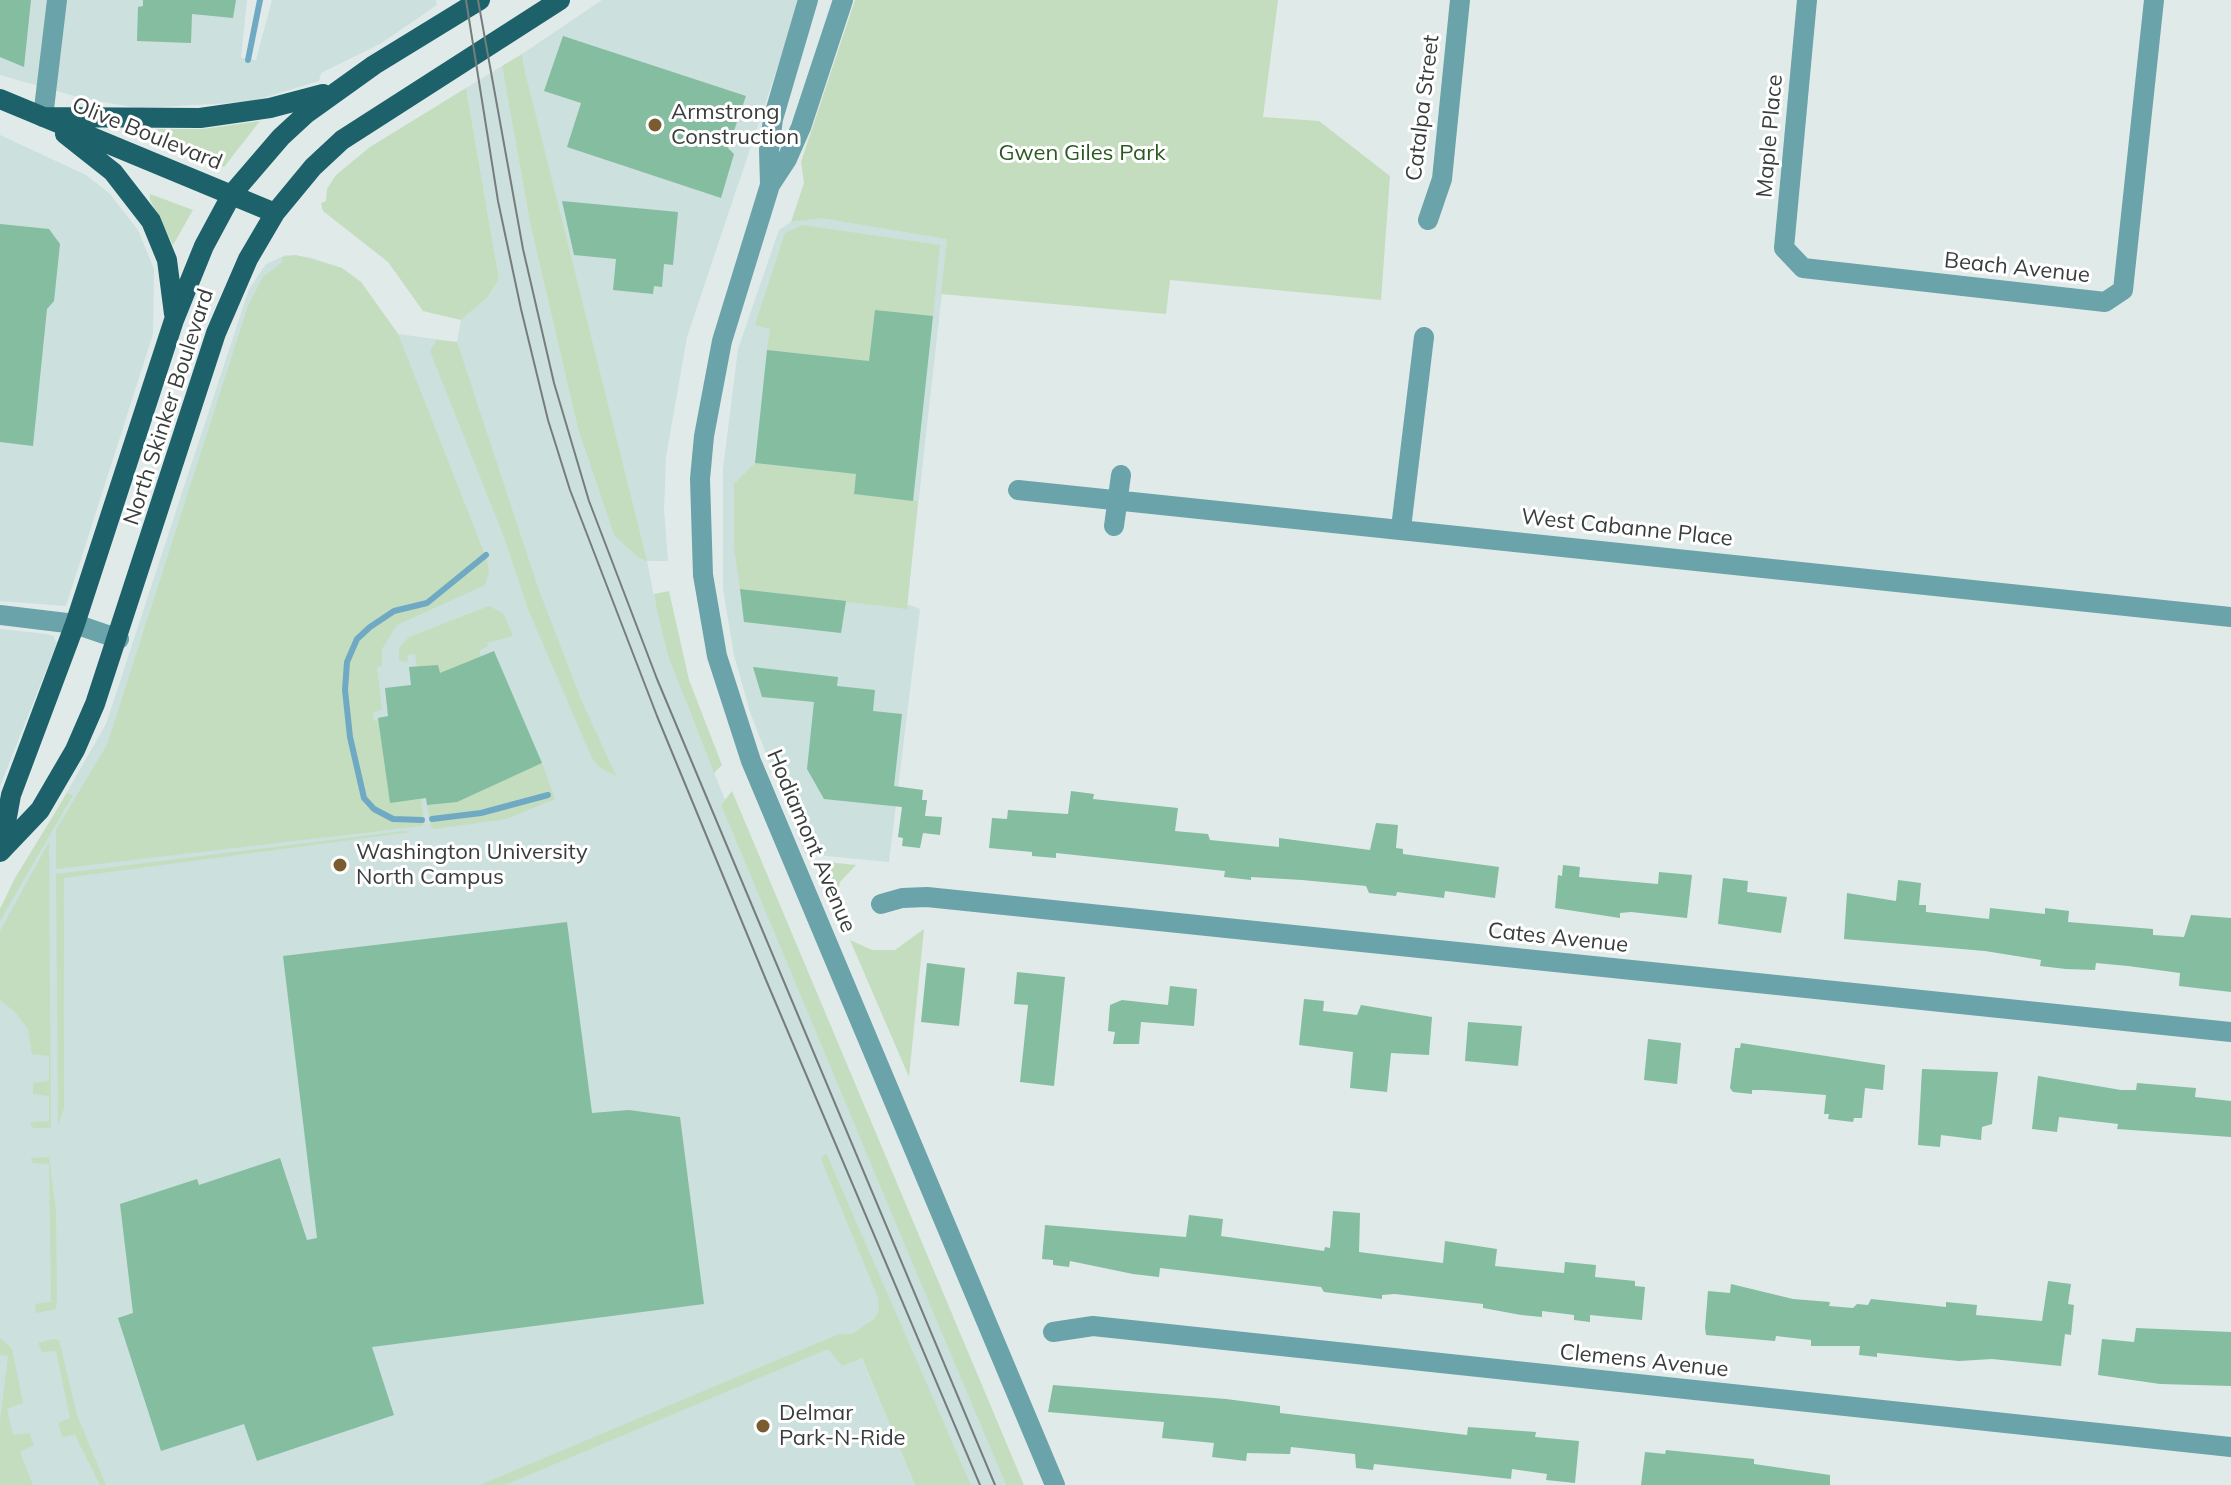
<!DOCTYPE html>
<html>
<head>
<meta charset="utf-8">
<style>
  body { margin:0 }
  canvas { display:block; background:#e0eae9 }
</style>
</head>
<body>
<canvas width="2231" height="1485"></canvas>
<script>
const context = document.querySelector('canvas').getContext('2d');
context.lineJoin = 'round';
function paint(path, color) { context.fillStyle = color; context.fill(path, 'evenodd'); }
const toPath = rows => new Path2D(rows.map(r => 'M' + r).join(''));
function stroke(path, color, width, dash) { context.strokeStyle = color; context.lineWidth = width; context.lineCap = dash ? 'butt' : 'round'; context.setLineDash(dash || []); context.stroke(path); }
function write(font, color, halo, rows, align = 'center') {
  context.font = font + ' Mulish,sans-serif'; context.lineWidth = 6; context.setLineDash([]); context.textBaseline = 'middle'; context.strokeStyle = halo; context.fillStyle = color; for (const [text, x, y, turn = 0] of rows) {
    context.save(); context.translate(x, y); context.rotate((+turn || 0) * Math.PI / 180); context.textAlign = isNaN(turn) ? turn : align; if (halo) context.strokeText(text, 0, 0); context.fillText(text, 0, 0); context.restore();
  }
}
const built = toPath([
  [0,0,247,0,241,58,256,60,272,0,436,0,437,5,380,44,321,73,319,81,249,102,139,108,85,99,0,75],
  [602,0,800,0,687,337,666,457,664,509,668,561,647,561,656,606,687,704,725,800,721,805,1006,1485,971,1485,942,1419,877,1295,879,1309,874,1319,852,1335,915,1485,490,1485,849,1334,840,1334,484,1485,0,1485,0,909,106,724,249,289,266,264,286,255,309,257,342,268,361,282,398,334,457,342,461,320,487,298,499,279,466,88,502,66,530,223,578,429,614,535,522,54],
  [0,135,86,175,109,193,138,230,154,269,153,334,66,606,0,601],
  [823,217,948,239,907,604,920,609,889,862,805,854,750,712,734,655,723,589,723,469,738,349,779,230,791,222],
  [0,629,47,634,53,636,57,643,0,786]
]);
const green = toPath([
  [855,0,1278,0,1263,117,1319,121,1390,176,1381,300,1170,280,1166,314,941,294,947,239,822,218,791,222,804,183,801,162],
  [522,54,526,76,647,561,638,557,614,535,578,429,530,223,502,66],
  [466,88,499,279,487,298,461,320,423,311,388,262,323,211,321,203,326,201,327,189,336,175,370,147],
  [260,121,224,167,149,136,150,129,203,129],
  [150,194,193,210,173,245,150,200],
  [802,225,940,245,933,316,875,310,869,361,767,350,770,329,755,325,785,233],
  [296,255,342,268,361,282,398,334,487,560,489,573,485,585,397,625,382,649,382,666,377,667,382,710,373,712,374,721,379,720,390,802,421,799,424,823,422,826,56,869,56,830,107,745,248,306,263,277,283,262,282,257],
  [437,340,457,342,537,585,580,697,616,776,599,767,592,758,528,609,504,537,430,351],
  [755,463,856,474,854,494,918,501,907,609,740,589,734,547,734,484],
  [669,591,689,680,722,765,714,773,668,655,656,606,654,594],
  [489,606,503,613,513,636,487,643,488,646,479,651,481,656,443,697,438,665,417,667,415,654,407,655,408,662,399,661,399,648,409,637],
  [542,763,555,799,506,819,434,829,431,826,427,805,457,801],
  [732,791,1024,1485,1006,1485,912,1262,721,805],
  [67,793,73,795,0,921,0,909,15,878],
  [404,831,411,832,64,878,64,1108,58,1125,56,874],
  [49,842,51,1128,33,1128,30,1124,33,1122,49,1121,49,1096,33,1094,33,1083,49,1081,49,1056,32,1054,28,1029,14,1011,0,1000,0,931],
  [817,861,856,865,840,882,835,903],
  [924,929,909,1077,850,940,872,950,895,950],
  [826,1153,971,1485,915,1485,862,1358,842,1366,828,1349,505,1485,480,1485,839,1334,852,1334,874,1319,879,1309,877,1295,821,1159],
  [49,1157,56,1211,57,1297,56,1309,36,1313,35,1304,51,1302,49,1164,33,1163,31,1158],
  [0,1338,12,1349,23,1403,7,1409,13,1435,29,1433,34,1445,20,1452,33,1485,0,1485,0,1421,8,1356,0,1355],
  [53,1339,59,1340,77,1415,106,1485,100,1485,75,1435,62,1437,58,1423,70,1418,56,1351,42,1352,38,1343]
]);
const stream = toPath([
  [248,60,260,0],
  [432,819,481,813,548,795],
  [422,820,393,819,374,809,364,798,350,737,345,690,347,662,357,639,370,627,394,611,427,603,486,555]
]);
const building = toPath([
  [0,0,31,0,24,67,0,57],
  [143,0,236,0,233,18,192,14,191,43,137,41,138,7,143,6],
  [563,36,746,96,728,148,734,154,721,198,567,147,581,103,544,91],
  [562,201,678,212,673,265,664,264,662,287,654,286,653,294,613,290,616,259,574,255],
  [0,224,49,229,60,244,54,301,47,309,33,446,0,442],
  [875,310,933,316,913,501,854,494,856,474,755,463,767,350,869,361],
  [740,589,846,601,841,633,744,622],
  [494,651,542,763,457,802,427,805,426,798,390,803,378,718,388,716,385,688,411,685,409,667,438,665,440,673],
  [753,667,838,677,837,686,875,690,873,711,902,714,894,786,923,790,922,800,927,800,925,816,942,817,940,835,923,833,920,848,902,846,903,838,898,837,902,807,824,799,807,769,814,702,762,697],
  [1071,791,1094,794,1093,799,1178,808,1175,831,1208,834,1210,840,1279,847,1279,838,1370,850,1376,823,1398,825,1396,848,1403,849,1403,854,1499,867,1495,898,1445,891,1444,898,1397,892,1396,896,1369,893,1366,886,1302,880,1251,877,1251,880,1224,877,1225,871,1056,853,1056,858,1032,856,1032,852,989,848,992,818,1007,819,1008,810,1068,814],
  [1563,865,1580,867,1579,877,1658,884,1659,872,1692,875,1687,918,1631,912,1620,913,1620,918,1555,908,1558,875,1562,876],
  [1723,878,1748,881,1747,892,1787,897,1781,933,1718,924],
  [1898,880,1921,883,1919,905,1926,905,1926,912,1989,919,1990,908,2045,914,2045,908,2069,911,2068,922,2153,929,2153,935,2184,937,2191,915,2231,918,2231,992,2179,986,2180,973,2128,966,2096,963,2095,970,2066,969,2040,966,2041,960,1985,951,1844,939,1847,893,1896,901],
  [567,922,592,1113,629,1110,680,1117,704,1304,372,1347,394,1415,257,1461,244,1424,161,1451,118,1318,133,1313,120,1204,197,1179,199,1185,280,1158,307,1240,317,1238,283,956],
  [927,963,965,968,959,1026,921,1022],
  [1017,972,1065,977,1054,1086,1020,1082,1028,1005,1014,1004],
  [1170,986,1197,989,1194,1026,1141,1022,1139,1044,1113,1044,1115,1032,1108,1031,1110,1005,1122,1000,1168,1005],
  [1304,999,1324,1001,1323,1011,1357,1015,1361,1005,1432,1017,1429,1055,1391,1053,1387,1092,1350,1088,1353,1052,1299,1045],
  [1468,1022,1522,1026,1518,1066,1465,1061],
  [1648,1039,1681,1043,1677,1084,1644,1080],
  [1741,1043,1885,1065,1883,1090,1865,1088,1862,1118,1854,1118,1853,1122,1828,1119,1829,1114,1824,1114,1826,1095,1764,1090,1752,1090,1752,1094,1733,1092,1730,1088,1735,1048,1740,1048],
  [1922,1069,1998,1072,1992,1124,1982,1127,1981,1140,1941,1135,1940,1147,1918,1145],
  [2038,1076,2121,1090,2136,1090,2137,1083,2196,1088,2195,1097,2231,1101,2231,1137,2117,1129,2118,1124,2059,1117,2057,1132,2032,1129],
  [1333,1211,1360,1213,1359,1252,1443,1263,1445,1241,1497,1249,1495,1266,1564,1273,1565,1262,1596,1265,1595,1277,1635,1281,1635,1286,1645,1287,1642,1320,1590,1315,1590,1322,1574,1320,1574,1315,1542,1311,1542,1317,1521,1315,1483,1308,1483,1304,1395,1294,1382,1295,1382,1299,1324,1292,1321,1287,1160,1268,1159,1277,1133,1274,1070,1261,1069,1267,1053,1265,1053,1260,1042,1259,1045,1225,1186,1237,1189,1215,1223,1219,1221,1236,1324,1251,1325,1247,1330,1248],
  [2048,1281,2071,1284,2068,1304,2074,1305,2071,1335,2065,1334,2061,1366,1992,1359,1959,1361,1877,1353,1877,1357,1859,1355,1860,1346,1811,1346,1811,1340,1776,1336,1775,1341,1706,1335,1705,1328,1708,1291,1730,1293,1731,1284,1793,1299,1830,1302,1829,1306,1853,1308,1857,1304,1868,1305,1871,1299,1946,1307,1946,1302,1977,1305,1976,1315,2042,1321],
  [2136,1328,2231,1332,2231,1386,2160,1384,2098,1375,2102,1339,2134,1342],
  [1053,1385,1226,1399,1280,1406,1280,1413,1467,1435,1468,1427,1536,1432,1535,1437,1579,1441,1575,1483,1546,1480,1547,1474,1512,1469,1511,1479,1374,1464,1373,1470,1356,1468,1355,1454,1291,1447,1290,1454,1247,1453,1246,1461,1212,1457,1214,1443,1162,1438,1164,1422,1048,1412],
  [1666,1450,1754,1459,1754,1464,1830,1475,1830,1485,1641,1485,1645,1452,1665,1454]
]);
const minor = toPath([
  [843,0,801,127,787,159,770,185,722,341,704,436,700,479,703,575,717,656,751,761,1055,1485],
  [1807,0,1784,248,1803,268,2105,302,2123,290,2154,0],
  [43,117,57,0],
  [770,185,769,150,773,119,808,0],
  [1428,220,1442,179,1460,0],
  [1018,490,2231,617],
  [1114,526,1121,475],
  [1401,528,1424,337],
  [0,615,75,624,119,639],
  [881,904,902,898,927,897,2231,1032],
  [1053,1332,1093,1326,2231,1447]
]);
const major = toPath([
  [0,99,275,213],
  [43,117,200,118,270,108,323,94],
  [65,134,113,172,151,221,167,260,174,314],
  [1,850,11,795,75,624,174,320,204,246,232,194,281,137,307,113,374,65,480,0],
  [0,852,40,810,75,750,95,704,216,333,248,259,275,213,313,167,342,140,560,0]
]);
const tram = toPath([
  [466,0,498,201,521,309,548,420,570,490,657,716,766,980,980,1485],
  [478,0,523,249,554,383,589,501,657,679,995,1485]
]);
const markers = [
  [655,125,8,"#7b5c31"],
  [340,865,8,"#7b5c31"],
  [763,1426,8,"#7b5c31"]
];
const streetNames = [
  ["Catalpa Street",1423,108,-83],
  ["Olive Boulevard",147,134,22],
  ["Maple Place",1770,136,-85],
  ["Beach Avenue",2017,268,6],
  ["North Skinker Boulevard",169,407,-72],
  ["West Cabanne Place",1627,528,6],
  ["Hodiamont Avenue",811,841,67],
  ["Cates Avenue",1558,938,6],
  ["Clemens Avenue",1644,1361,6]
];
const poiNames = [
  ["Armstrong",671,112],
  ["Construction",671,137],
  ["Washington University",356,852],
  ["North Campus",356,877],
  ["Delmar",779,1413],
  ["Park-N-Ride",779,1438]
];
const parkNames = [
  ["Gwen Giles Park",1082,153]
];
paint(built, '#cce0dd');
paint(green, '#c4ddbf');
stroke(stream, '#6fa9c3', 6);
paint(building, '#84bda0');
stroke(minor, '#6ba3aa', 20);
stroke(major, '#1d616a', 20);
stroke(tram, '#767d7c', 2);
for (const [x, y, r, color] of markers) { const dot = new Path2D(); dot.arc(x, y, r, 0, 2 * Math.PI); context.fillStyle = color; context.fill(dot); stroke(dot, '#fff', 3); }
write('22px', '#393e3d', '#fff', streetNames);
write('22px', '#393e3d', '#fff', poiNames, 'left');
write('22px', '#2a5a21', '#fff', parkNames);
</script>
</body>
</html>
